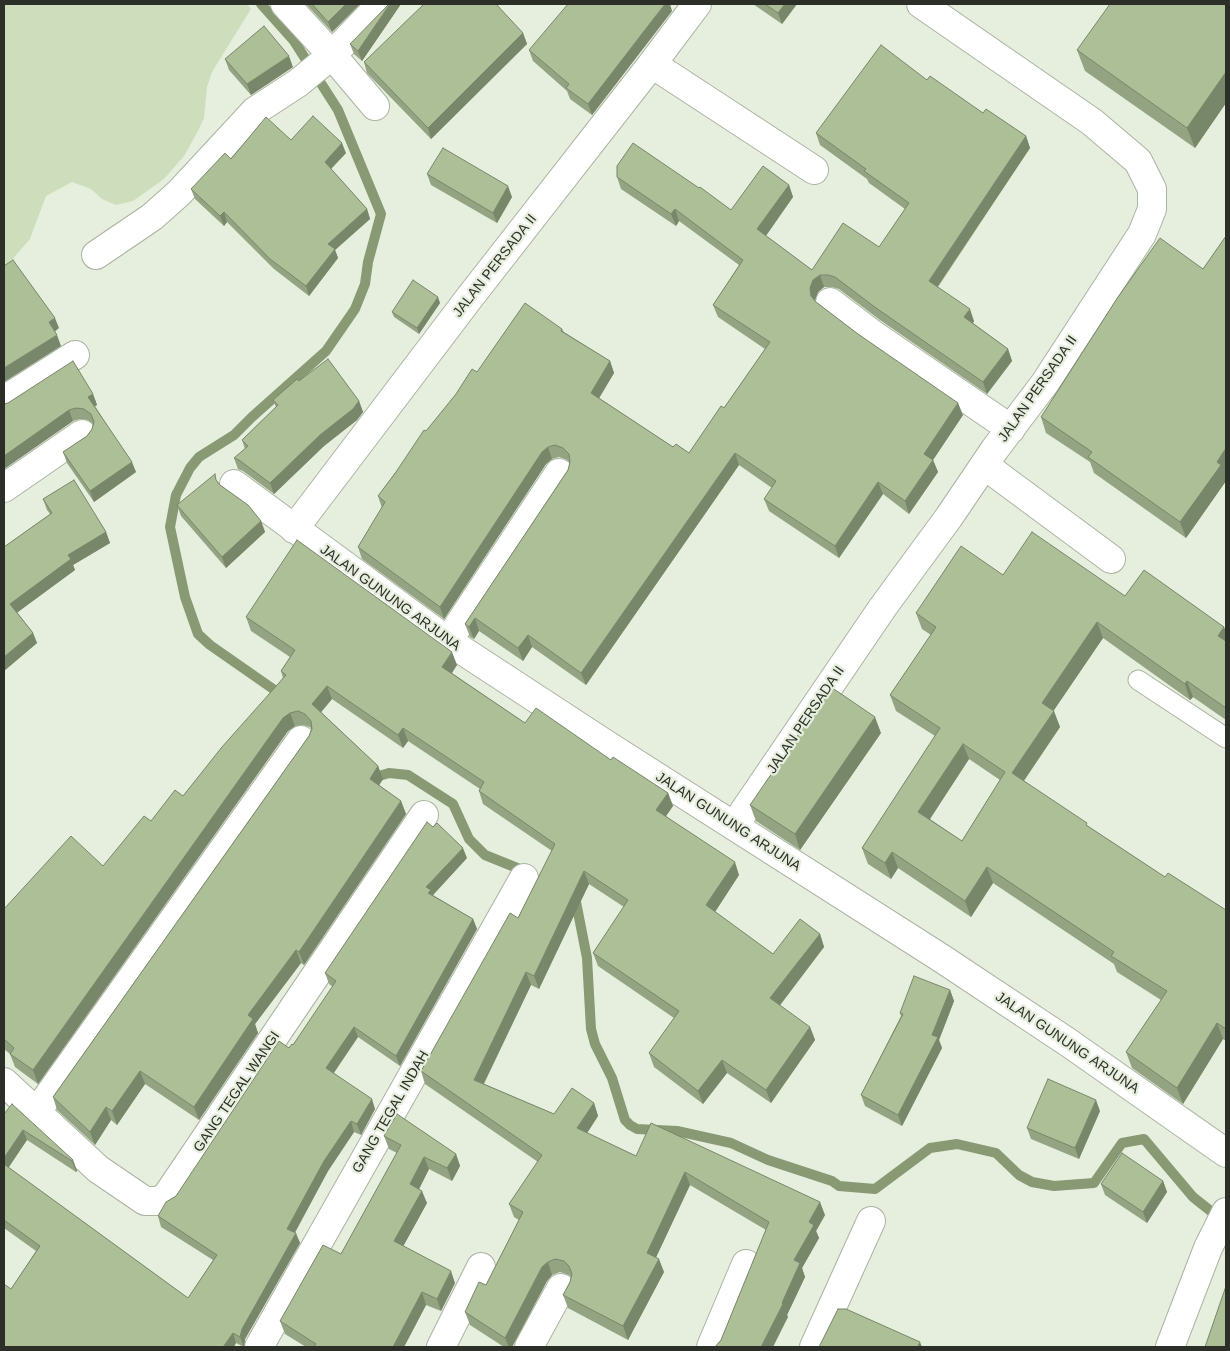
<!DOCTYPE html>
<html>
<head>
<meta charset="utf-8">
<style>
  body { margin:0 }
  #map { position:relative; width:1230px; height:1351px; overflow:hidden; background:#e6eedd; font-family:Helvetica,sans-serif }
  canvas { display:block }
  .frame { position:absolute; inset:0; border:5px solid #2c2f28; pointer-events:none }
</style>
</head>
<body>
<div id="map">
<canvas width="1230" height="1351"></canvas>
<div class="frame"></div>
</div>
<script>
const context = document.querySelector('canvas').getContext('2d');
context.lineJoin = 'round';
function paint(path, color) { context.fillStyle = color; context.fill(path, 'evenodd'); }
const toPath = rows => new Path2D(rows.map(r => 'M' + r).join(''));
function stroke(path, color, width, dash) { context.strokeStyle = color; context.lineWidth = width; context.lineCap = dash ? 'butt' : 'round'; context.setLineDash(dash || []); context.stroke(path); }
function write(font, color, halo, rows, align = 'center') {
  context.font = font + ' Helvetica,sans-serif'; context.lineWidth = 4.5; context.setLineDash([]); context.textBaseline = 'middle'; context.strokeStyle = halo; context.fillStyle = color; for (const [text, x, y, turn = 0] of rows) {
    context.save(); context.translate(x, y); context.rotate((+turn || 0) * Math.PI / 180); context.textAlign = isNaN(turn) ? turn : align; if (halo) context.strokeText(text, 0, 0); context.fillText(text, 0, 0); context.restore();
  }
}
const green = toPath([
  [4,4,247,4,251,9,212,72,207,87,204,118,198,131,184,156,164,179,133,201,116,205,102,199,91,189,72,182,46,196,30,239,4,269]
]);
const stream = toPath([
  [261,4,294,41,338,110,381,214,368,262,365,284,355,309,326,351,252,417,234,435,199,457,190,468,176,495,170,527,185,597,198,634,210,645,276,691,284,698],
  [369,779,389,773,408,775,453,804,469,839,485,855,527,872],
  [571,898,576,902,587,958,591,1029,595,1044,612,1078,625,1120,630,1125,637,1129,677,1131,731,1143,768,1160,832,1181,839,1186,875,1189,930,1148,957,1144,996,1153,1019,1175,1032,1182,1054,1186,1094,1183,1122,1143,1144,1139,1193,1197,1222,1220]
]);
const service = toPath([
  [1138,680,1226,738]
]);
const minor = toPath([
  [285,4,332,55,375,106],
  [652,64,814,170],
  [96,255,152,217,179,193,255,111,298,83,332,55,381,4],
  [830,302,871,333,1011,429],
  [4,400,75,355],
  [984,465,1111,559],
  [234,484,448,641,607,745,941,958,1069,1043,1226,1153],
  [4,488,82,434],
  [294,529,470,297,652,64,697,4],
  [448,641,559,473],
  [734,826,883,607,949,517,995,449,1045,383,1142,234,1152,209,1152,189,1138,161,1092,122,921,4],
  [4,1082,98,1169,145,1201,157,1201,166,1197,424,815],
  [36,1113,301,740],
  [259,1347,524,878],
  [441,1347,481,1267],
  [529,1347,561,1288],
  [711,1347,746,1264],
  [814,1347,871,1221]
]);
const secondary = toPath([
  [1170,1347,1208,1248,1226,1212]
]);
const wall = toPath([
  [306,4,360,4,332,32],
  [401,4,362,61,354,54,350,44],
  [753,4,797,4,782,24],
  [1226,4,1226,103,1195,148,1085,71,1077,50],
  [672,11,592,115,570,99,567,91,533,61,529,50],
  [523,33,527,44,431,139,367,73,364,62],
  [225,59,293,67,251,95,229,70],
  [927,80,983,113,1026,136,1030,148,938,287,974,321,973,323,1008,349,1012,361,987,394,880,320,839,289,832,287,824,287,818,292,815,300,816,302,963,415,933,460,938,472,909,514,883,494,839,558,769,511,764,499,772,488,739,465,586,685,532,647,523,661,479,631,474,639,470,637,465,624,568,470,570,463,567,460,559,457,552,459,546,464,444,619,362,559,358,547,382,508,378,496,426,431,477,372,562,329,564,332,610,361,614,373,599,398,673,447,689,453,724,408,765,349,718,317,713,305,739,265,679,221,676,226,621,189,617,177,699,188,731,210,789,185,793,197,766,236,812,270,879,247,905,209,869,183,867,179,820,145,816,133],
  [291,140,346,153,331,169,367,209,370,219,335,250,338,258,309,296,274,269,227,222,224,226,195,199,191,189],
  [427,174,512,197,497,223,431,185],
  [1226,236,1226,473,1225,475,1226,481,1186,538,1094,473,1090,462,1046,433,1041,417,1203,269],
  [440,303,419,334,394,317,392,312],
  [299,381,359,401,363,412,357,420,324,446,274,494,243,471,238,469,234,458,245,449,242,440,276,407,273,400],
  [93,394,97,405,95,406,136,472,94,502,67,463,63,452,87,436,92,429,93,424,88,420,80,419,73,421,4,469,4,404],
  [218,482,220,485,261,521,265,532,226,568,181,516,177,505],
  [43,499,106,532,110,543,73,565,75,570,17,612,33,633,37,643,4,671,4,547,50,514,47,510],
  [1003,575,1125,596,1224,627,1226,632,1226,720,1193,697,1190,700,1103,638,1053,711,1060,727,1024,781,1088,826,1165,877,1226,910,1226,1041,1223,1039,1183,1104,1132,1068,1126,1052,1161,1000,1117,972,1114,964,993,883,971,917,898,868,891,879,868,864,862,848,935,736,896,711,890,695,931,635,922,629,916,613],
  [969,759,1000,780,962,841,930,819],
  [246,617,457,665,452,673,525,723,611,760,668,793,673,806,666,816,739,875,715,912,773,954,820,934,824,947,779,1005,810,1027,815,1040,771,1103,727,1073,703,1104,654,1067,649,1053,674,1018,598,966,593,953,624,907,589,884,539,989,531,985,484,1084,554,1114,594,1103,598,1116,587,1133,636,1156,825,1215,816,1231,819,1238,802,1268,805,1277,787,1315,788,1317,715,1347,721,1340,766,1230,690,1185,656,1257,664,1272,628,1340,568,1308,563,1295,570,1282,571,1277,569,1275,560,1272,552,1275,547,1281,512,1347,504,1347,470,1325,465,1312,486,1285,519,1220,514,1217,509,1204,538,1162,425,1084,421,1071,518,918,552,851,483,804,479,791,480,789,408,741,403,748,332,699,321,712,378,766,383,779,379,785,401,801,406,814,304,965,301,963,255,1024,258,1033,199,1120,145,1084,117,1125,111,1120,95,1145,57,1110,53,1097,309,736,311,729,310,727,303,725,295,726,288,731,38,1084,15,1067,10,1054,4,1049,4,909,103,866,151,821,183,796,283,678,281,671,290,657,251,631],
  [881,733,800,850,756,821,750,805],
  [467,858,433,895,473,919,477,929,400,1066,358,1037,334,1073,375,1109,361,1135,354,1132,328,1171,295,1233,300,1243,245,1339,244,1347,236,1343,11,1289,36,1251,4,1228,4,1114,73,1160,77,1171,76,1172,27,1140,8,1167,188,1298,213,1260,161,1227,158,1216,176,1196,289,1048,293,1045,333,987,329,984,325,973],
  [950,990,954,1001,939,1040,942,1048,902,1126,865,1106,861,1095,901,1016,900,1013],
  [1100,1111,1079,1159,1031,1139,1027,1128],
  [384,1136,456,1154,460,1166,452,1181,429,1169,419,1189,427,1203,403,1246,455,1283,441,1311,426,1305,404,1347,306,1347,285,1334,280,1321,341,1254,397,1153,389,1149],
  [1163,1181,1167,1192,1147,1223,1105,1195,1101,1184]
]);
const shadedWall = toPath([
  [346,4,360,4,332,32,328,22],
  [390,4,401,4,362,61,358,51],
  [665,4,670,4,672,11,592,115,588,104],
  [785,4,797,4,782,24,778,13],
  [523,33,527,44,431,139,428,128],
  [289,56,293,67,251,95,247,84],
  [1226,72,1226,103,1195,148,1187,128],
  [1026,136,1030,148,933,293,929,281],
  [342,143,346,153,328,172,325,162],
  [789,185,793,197,762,241,757,229],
  [508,186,512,197,497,223,493,213],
  [367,209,370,219,335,250,338,258,309,296,306,286,328,244],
  [675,209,679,221,676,226,671,214],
  [224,212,227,222,224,226,220,216],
  [820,275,824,287,818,292,815,300,815,308,811,296,810,288,813,280],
  [438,297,440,303,419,334,417,328],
  [970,309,974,321,969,329,964,317],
  [55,318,59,328,53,333,49,322],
  [57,335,61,346,4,382,4,368],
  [1008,349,1012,361,987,394,983,382],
  [610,361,614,373,595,405,591,393],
  [93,394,97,405,92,408,88,397],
  [359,401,363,412,357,420,324,446,274,494,270,483,320,435],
  [958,403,963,415,929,466,924,454],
  [69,410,73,421,4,469,4,456],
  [548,447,552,459,546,464,444,619,440,607,542,452],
  [1226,448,1226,473,1225,475,1226,481,1186,538,1180,522],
  [735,453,739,465,586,685,581,673],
  [933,460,938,472,909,514,905,501],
  [132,462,136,472,94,502,90,491],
  [878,482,883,494,839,558,835,546],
  [261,521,265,532,226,568,222,557],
  [106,532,110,543,73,565,75,570,14,615,10,604,68,555],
  [475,618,479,631,474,639,469,627],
  [1097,622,1103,638,1048,719,1042,703],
  [1224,627,1226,632,1226,648,1218,636],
  [33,633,37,643,4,671,4,657],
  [528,635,532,647,523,661,518,648],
  [452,652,457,665,447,680,442,667],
  [1187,681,1193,697,1190,700,1185,684],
  [327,686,332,699,317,717,312,704],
  [1054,711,1060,727,1018,789,1012,773],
  [290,713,295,726,288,731,38,1084,33,1070,283,718],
  [875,717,881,733,800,850,795,834],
  [403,728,408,741,403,748,398,735],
  [963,744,969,759,924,828,918,812],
  [378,766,383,779,375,792,370,779],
  [668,793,673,806,661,823,656,810],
  [401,801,406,814,304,965,299,952],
  [463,848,467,858,433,895,432,903,426,887],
  [892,852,898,868,891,879,885,863],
  [735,862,739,875,711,918,706,905],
  [987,867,993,883,971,917,965,901],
  [584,871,589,884,539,989,534,976],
  [473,919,477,929,400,1066,396,1056],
  [820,934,824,947,775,1012,770,998],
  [296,950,301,963,255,1024,258,1033,199,1120,194,1107,248,1015],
  [526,972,531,985,479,1093,474,1080],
  [950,990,954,1001,939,1040,942,1048,902,1126,898,1115,932,1035],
  [1217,1023,1223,1039,1183,1104,1177,1088],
  [354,1027,358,1037,330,1078,326,1068],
  [810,1027,815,1040,771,1103,766,1090],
  [722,1060,727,1073,703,1104,698,1091],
  [140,1071,145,1084,117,1125,112,1111],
  [372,1099,375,1109,361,1135,357,1124],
  [1096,1100,1100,1111,1079,1159,1075,1148],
  [594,1103,598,1116,582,1141,577,1128],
  [106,1107,111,1120,95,1145,90,1132],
  [351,1121,354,1132,328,1171,291,1239,287,1229,324,1161],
  [23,1130,27,1140,5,1173,4,1170,4,1158],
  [456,1154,460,1166,452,1181,447,1168],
  [424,1157,429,1169,415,1197,410,1184],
  [73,1160,77,1171,76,1172,72,1161],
  [685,1172,690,1185,652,1266,647,1253],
  [1163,1181,1167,1192,1147,1223,1143,1212],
  [422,1191,427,1203,399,1254,394,1241],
  [820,1202,825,1215,816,1231,819,1238,802,1268,805,1277,787,1315,788,1317,773,1347,761,1347,782,1303,794,1260,809,1222],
  [296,1233,300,1243,245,1339,244,1347,240,1337,242,1329],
  [659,1259,664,1272,628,1340,623,1326],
  [548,1262,552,1275,547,1281,512,1347,509,1347,505,1338,542,1267],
  [451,1271,455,1283,441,1311,437,1299],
  [422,1292,426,1305,404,1347,393,1347],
  [233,1333,236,1343,234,1347,223,1347],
  [920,1342,922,1347,919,1347,918,1346]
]);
const building = toPath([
  [312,4,346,4,328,22,312,4],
  [389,4,390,4,358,51,350,44,389,4],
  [424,4,496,4,523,33,428,128,364,62,424,4],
  [568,4,665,4,588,104,566,88,569,84,529,50,568,4],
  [765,4,785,4,778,13,765,4],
  [1110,4,1226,4,1226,72,1187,128,1077,50,1110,4],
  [264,26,289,56,247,84,225,59,264,26],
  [881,45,927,80,930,76,983,113,986,109,1026,136,929,281,970,309,964,317,1008,349,983,382,876,308,835,277,828,275,820,275,813,280,810,288,811,296,816,302,858,334,958,403,924,454,933,460,905,501,878,482,835,546,764,499,776,481,735,453,581,673,528,635,518,648,475,618,469,627,465,624,568,470,570,462,569,454,563,448,555,445,548,447,542,452,440,607,358,547,385,502,378,496,396,472,424,430,426,431,456,394,472,369,477,372,525,303,562,329,561,331,610,361,591,393,673,447,676,444,689,453,721,406,724,408,770,342,713,305,743,260,675,209,671,214,617,177,617,166,633,143,699,188,700,187,731,210,763,166,789,185,757,229,812,270,843,223,879,247,909,203,864,171,866,169,816,133,881,45],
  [313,116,342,143,325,162,367,209,328,244,335,249,306,286,270,259,224,212,220,216,191,189,225,153,231,159,266,117,291,140,313,116],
  [443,148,508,186,493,213,427,174,443,148],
  [1226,236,1226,448,1217,462,1221,465,1180,522,1088,457,1092,452,1041,417,1118,297,1160,238,1203,269,1226,236],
  [13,260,55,318,49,322,57,335,4,368,4,266,13,260],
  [413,280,438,297,417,328,392,312,413,280],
  [328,359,359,401,353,409,320,435,270,483,239,460,234,458,248,446,242,440,278,405,273,400,297,379,299,381,328,359],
  [73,361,93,394,88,397,132,462,90,491,63,452,87,436,92,429,94,422,91,414,84,409,76,408,69,410,4,456,4,404,8,403,73,361],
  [215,474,216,480,220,485,248,505,261,521,222,557,177,505,215,474],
  [74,480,106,532,68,555,71,559,10,604,33,633,4,657,4,547,52,513,43,499,74,480],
  [1032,532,1125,596,1144,570,1224,627,1218,636,1226,641,1226,708,1187,681,1185,684,1097,622,1042,703,1054,711,1012,773,1087,823,1086,825,1165,877,1168,873,1226,910,1226,1029,1217,1023,1177,1088,1126,1052,1167,991,1111,956,1114,952,987,867,965,901,892,852,885,863,862,848,940,728,890,695,936,627,916,613,961,546,1003,575,1032,532],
  [963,744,1005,772,962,841,918,812,963,744],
  [297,540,452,652,442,667,525,723,536,708,611,760,613,757,668,793,656,810,735,862,706,905,773,954,800,919,820,934,770,998,810,1027,766,1090,722,1060,698,1091,649,1053,679,1011,593,953,628,900,584,871,534,976,526,972,474,1080,554,1114,572,1088,594,1103,577,1128,636,1156,651,1123,820,1202,809,1222,814,1225,794,1260,800,1263,782,1303,783,1304,761,1347,714,1347,715,1347,721,1340,769,1222,685,1172,647,1253,659,1259,623,1326,563,1295,570,1282,572,1274,569,1266,564,1261,555,1259,548,1262,542,1267,505,1338,465,1312,479,1282,486,1285,523,1212,509,1204,542,1155,421,1071,510,913,518,918,555,844,479,791,484,782,403,728,398,735,327,686,312,704,378,766,370,779,401,801,299,952,296,950,248,1015,253,1019,194,1107,140,1071,112,1111,106,1107,90,1132,53,1097,309,736,312,729,311,721,305,714,298,711,290,713,283,718,33,1070,10,1054,14,1048,4,1039,4,909,71,836,103,866,144,816,151,821,175,790,183,796,222,747,286,675,281,671,295,650,246,617,297,540],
  [831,687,875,717,795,834,750,805,831,687],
  [427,822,433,827,437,823,463,848,426,887,431,890,428,893,473,919,396,1056,354,1027,326,1068,372,1099,357,1124,351,1121,324,1161,287,1229,296,1233,242,1329,240,1337,233,1333,223,1347,4,1347,4,1284,11,1289,40,1246,4,1220,4,1164,188,1298,217,1255,158,1216,166,1202,176,1196,279,1041,289,1048,292,1044,293,1045,336,981,325,973,427,822],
  [914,976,950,990,932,1035,938,1037,898,1115,861,1095,903,1014,900,1013,914,976],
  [1048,1079,1096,1100,1075,1148,1027,1128,1048,1079],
  [12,1104,73,1160,72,1161,23,1130,4,1158,4,1114,12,1104],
  [397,1114,456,1154,447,1168,424,1157,410,1184,422,1191,394,1241,451,1271,437,1299,422,1292,393,1347,314,1347,316,1344,280,1321,323,1245,341,1254,401,1145,384,1136,397,1114],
  [1122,1153,1163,1181,1143,1212,1101,1184,1122,1153],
  [1226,1286,1226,1347,1205,1347,1226,1286],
  [838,1309,846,1309,920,1342,918,1346,921,1347,819,1347,838,1309]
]);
const streetNames = [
  ["JALAN PERSADA II",495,266,-52],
  ["JALAN PERSADA II",1038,389,-55],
  ["JALAN GUNUNG ARJUNA",390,598,36],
  ["JALAN PERSADA II",806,720,-56],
  ["JALAN GUNUNG ARJUNA",728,822,33],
  ["JALAN GUNUNG ARJUNA",1067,1043,34],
  ["GANG TEGAL WANGI",237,1092,-56],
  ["GANG TEGAL INDAH",391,1112,-60]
];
paint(green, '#cedebc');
stroke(stream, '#889974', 10);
stroke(service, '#abb3a3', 21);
stroke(minor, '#abb3a3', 30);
stroke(secondary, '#abb3a3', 30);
stroke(service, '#fff', 19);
stroke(minor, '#fff', 28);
stroke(secondary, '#fff', 28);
paint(wall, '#94a482');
paint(shadedWall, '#78866a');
paint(building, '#acbf97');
stroke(building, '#78866a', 1);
write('14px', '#2c2f28', '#e6eedd', streetNames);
</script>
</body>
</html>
